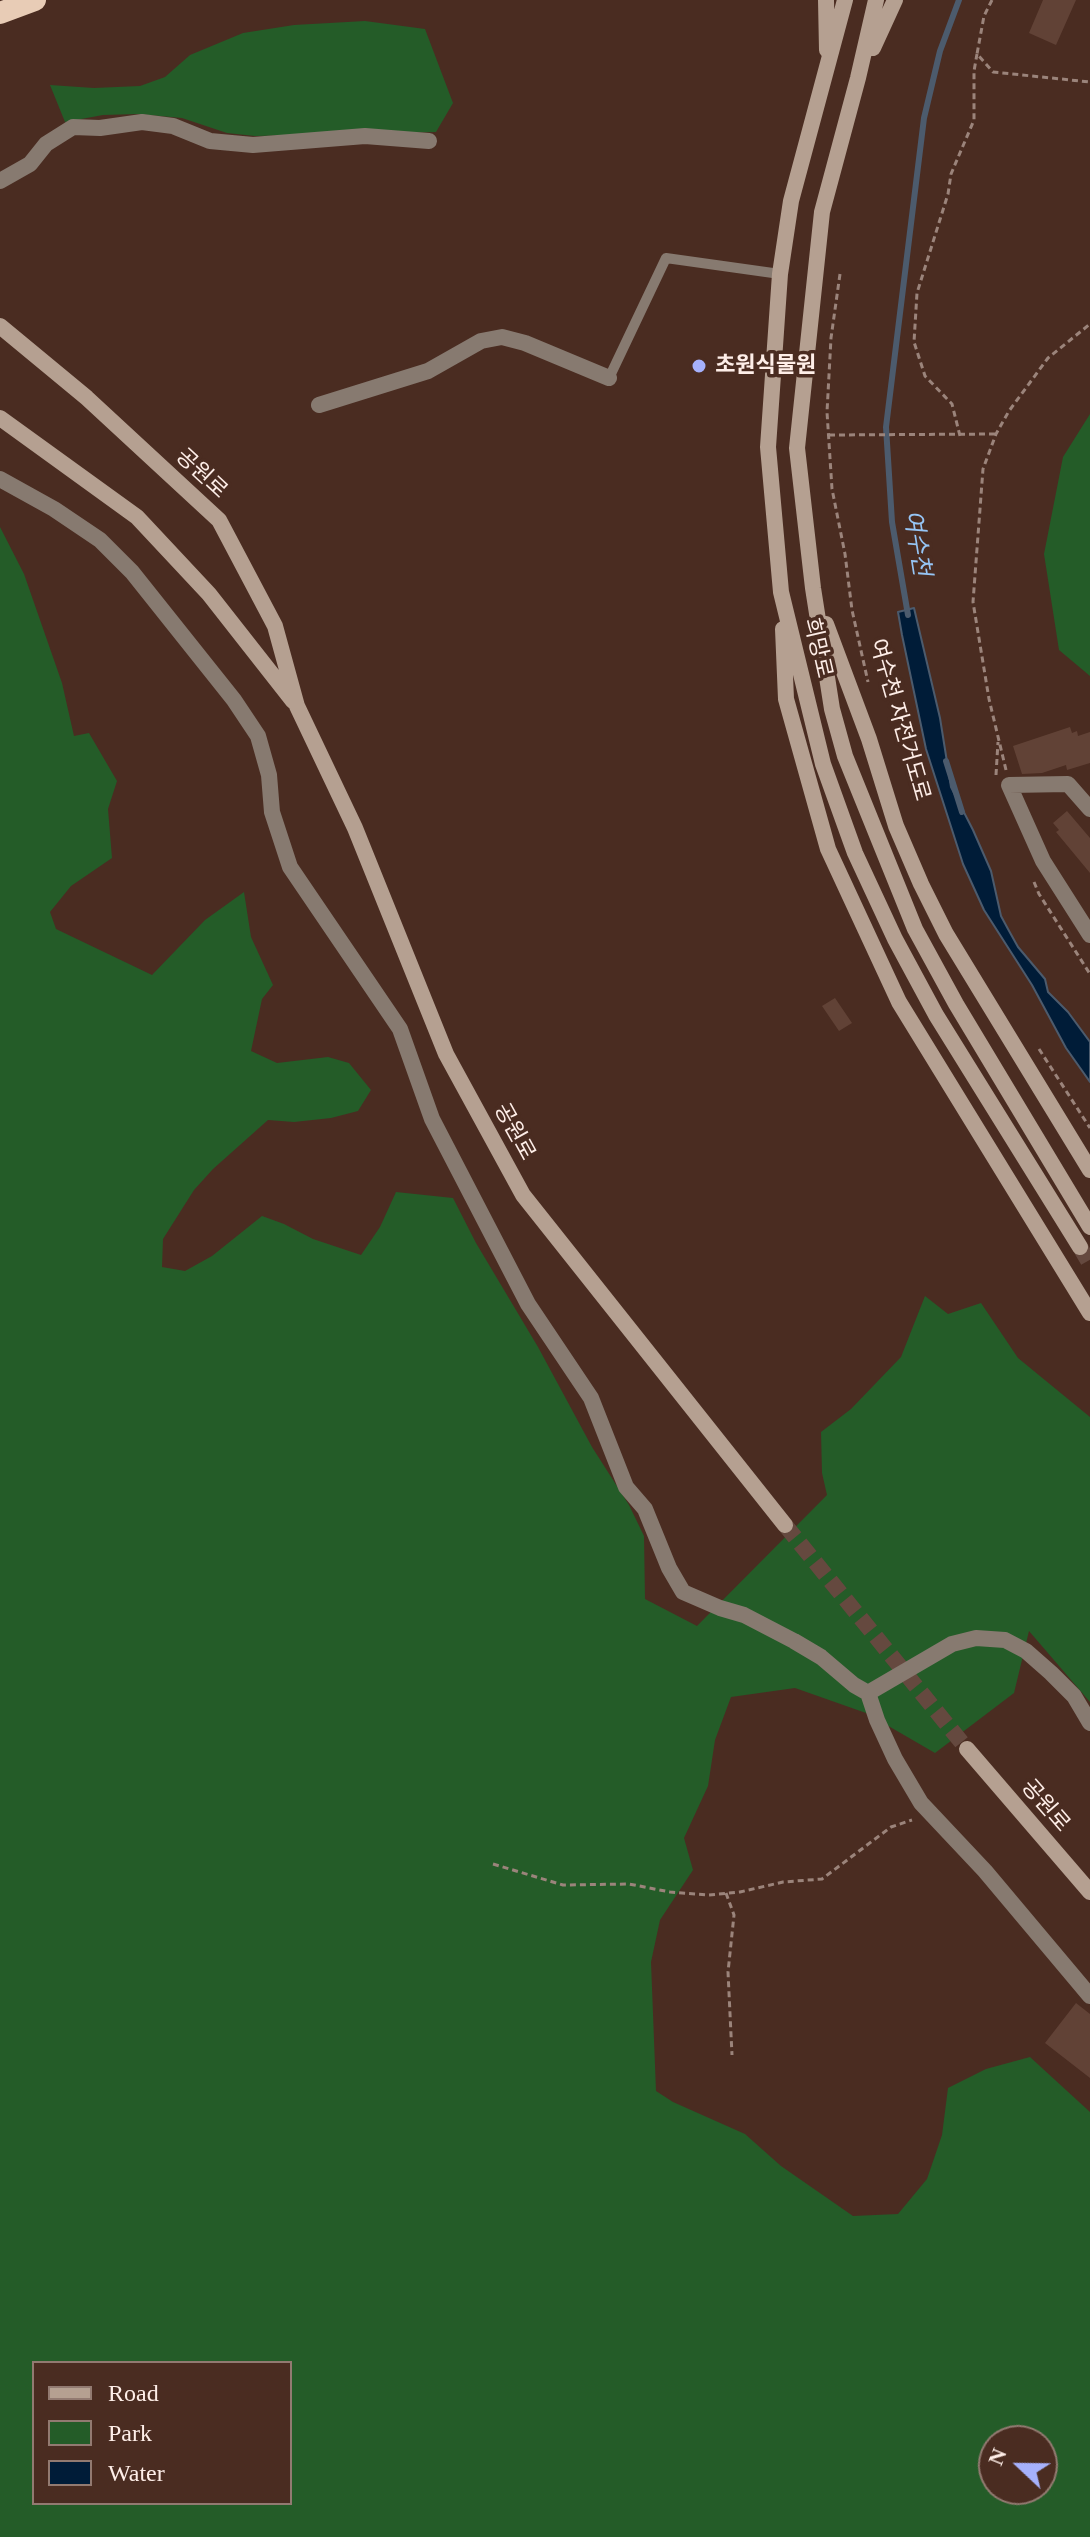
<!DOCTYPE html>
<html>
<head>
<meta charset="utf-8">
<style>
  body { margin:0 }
  #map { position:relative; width:1090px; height:2537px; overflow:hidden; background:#4a2c21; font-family:"Times New Roman",serif }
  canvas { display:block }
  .legend { position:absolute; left:32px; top:2361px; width:260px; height:144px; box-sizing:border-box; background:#4a2c21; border:2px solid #927a71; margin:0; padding:10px 14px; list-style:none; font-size:24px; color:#feeee8 }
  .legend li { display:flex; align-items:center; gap:16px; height:40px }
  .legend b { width:40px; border:2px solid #927a71 }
  .north { position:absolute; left:978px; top:2425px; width:80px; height:80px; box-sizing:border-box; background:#4a2c21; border:2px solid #927a71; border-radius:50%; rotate:292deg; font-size:22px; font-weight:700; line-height:32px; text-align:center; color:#feeee8 }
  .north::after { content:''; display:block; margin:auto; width:28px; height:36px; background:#a6b1fc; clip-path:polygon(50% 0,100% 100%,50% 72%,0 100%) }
</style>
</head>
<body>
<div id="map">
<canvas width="1090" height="2537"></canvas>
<ul class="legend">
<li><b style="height:10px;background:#b5a091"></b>Road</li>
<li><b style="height:22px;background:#245c28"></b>Park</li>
<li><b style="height:22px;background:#001c38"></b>Water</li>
</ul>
<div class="north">N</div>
</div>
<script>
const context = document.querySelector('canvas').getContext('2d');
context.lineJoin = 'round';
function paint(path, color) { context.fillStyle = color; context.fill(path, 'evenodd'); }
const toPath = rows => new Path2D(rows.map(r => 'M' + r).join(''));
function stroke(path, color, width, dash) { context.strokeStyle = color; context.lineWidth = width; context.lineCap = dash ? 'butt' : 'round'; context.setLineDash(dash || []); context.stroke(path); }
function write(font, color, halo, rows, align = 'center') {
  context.font = font + ' "Times New Roman","Noto Sans KR",serif'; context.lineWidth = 7; context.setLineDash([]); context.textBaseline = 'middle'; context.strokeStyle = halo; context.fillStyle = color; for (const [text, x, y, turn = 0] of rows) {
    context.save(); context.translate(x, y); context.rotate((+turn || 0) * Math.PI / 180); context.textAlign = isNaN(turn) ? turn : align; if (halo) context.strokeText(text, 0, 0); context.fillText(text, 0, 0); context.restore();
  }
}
const green = toPath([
  [365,21,425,29,453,103,436,132,255,136,227,133,182,118,138,114,103,115,65,122,50,85,94,88,140,86,165,77,190,55,243,33,294,25],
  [1090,414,1090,676,1059,650,1044,554,1063,457],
  [0,527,24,574,62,683,74,736,89,733,117,781,108,809,112,858,71,886,50,912,56,929,152,975,205,920,244,892,251,937,273,985,262,999,251,1051,277,1063,328,1057,349,1063,371,1090,358,1111,331,1118,294,1122,268,1120,213,1169,194,1190,163,1239,162,1267,185,1271,212,1256,262,1216,284,1224,313,1239,361,1255,380,1227,396,1192,453,1198,476,1243,538,1347,592,1447,629,1505,644,1536,645,1599,697,1626,827,1495,822,1473,821,1432,851,1409,901,1357,925,1296,948,1314,981,1303,1018,1358,1090,1417,1090,1702,1029,1631,1014,1693,935,1753,866,1713,795,1688,731,1697,715,1740,708,1786,684,1838,693,1870,660,1920,651,1962,656,2091,673,2102,745,2134,781,2166,853,2216,898,2214,927,2179,942,2135,948,2088,986,2069,1030,2057,1090,2112,1090,2537,0,2537],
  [34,2363,290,2363,290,2503,34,2503],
  [994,2441,1042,2441,1042,2489,994,2489]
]);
const water = toPath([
  [914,608,940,718,951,787,973,830,991,871,1001,916,1008,929,1018,947,1045,979,1048,992,1068,1012,1090,1042,1090,1082,1066,1048,1032,985,984,910,963,864,926,749,902,635,898,612,914,608]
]);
const stream = toPath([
  [908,615,892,522,886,427,924,118,940,51,959,0],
  [946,761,962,812]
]);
const building = toPath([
  [1043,0,1076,0,1056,45,1029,33],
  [1070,727,1072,733,1077,731,1078,736,1090,732,1090,763,1067,770,1066,765,1042,773,1022,774,1013,746],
  [1067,811,1090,838,1090,873,1056,832,1059,830,1053,823],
  [835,998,852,1023,839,1031,822,1006],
  [1076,2003,1090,2014,1090,2078,1045,2043]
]);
const secondaryTunnel = toPath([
  [1080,1247,1090,1264],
  [785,1525,967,1749]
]);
const path = toPath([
  [992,0,984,16,977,54,993,72,1090,82],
  [840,274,831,338,827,412,832,489,845,554,852,610,868,682],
  [829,435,996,434],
  [960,436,952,404,925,376,914,342,917,293,948,194,951,174,974,120,974,71,977,54],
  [1006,770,989,699,973,602,983,469,996,434,1009,411,1048,358,1090,324],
  [996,775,998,742],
  [1034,882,1039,894,1090,974],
  [1039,1049,1090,1128],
  [493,1864,563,1885,629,1884,670,1892,709,1895,740,1892,783,1882,822,1879,891,1827,912,1820],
  [726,1893,734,1915,728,1972,732,2055]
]);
const service = toPath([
  [609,378,666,258,780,274]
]);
const minor = toPath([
  [0,181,30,164,46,144,73,127,100,128,142,122,173,126,210,141,253,145,365,136,429,141],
  [319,405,428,371,481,341,502,337,525,343,609,378],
  [0,479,54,509,100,540,132,572,234,700,258,736,269,775,272,812,290,867,400,1029,432,1119,528,1304,591,1398,626,1487,645,1509,669,1568,683,1592,720,1608,744,1615,794,1641,821,1657,854,1685,868,1693],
  [1090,809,1068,784,1009,785,1043,861,1090,935],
  [1090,1723,1074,1696,1051,1673,1026,1651,1005,1640,976,1638,952,1644,868,1693,877,1720,895,1759,921,1803,985,1871,1090,1996]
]);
const secondary = toPath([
  [826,0,827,50],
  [845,0,791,201,780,274,768,447,781,592,823,764,855,853,895,939,936,1015,1080,1247],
  [876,0,858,78,822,212,797,448,813,588,832,709,845,756,915,929,956,1004,1090,1227],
  [873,48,895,0],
  [0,326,87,398,219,520,275,626,297,706,355,828,446,1054,523,1195,785,1525],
  [0,418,137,517,209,594,293,701],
  [826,624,869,739,896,826,921,884,946,934,1090,1170],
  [783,629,786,699,828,849,899,1002,1090,1313],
  [967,1749,1090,1892]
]);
const trunk = toPath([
  [0,13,35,0]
]);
const markers = [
  [699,366,8,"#a6b1fc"]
];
const poiNames = [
  ["초원식물원",715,366]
];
const streetNames = [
  ["공원로",201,474,43],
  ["희망로",817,648,77],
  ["여수천 자전거도로",899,720,74],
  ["공원로",514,1132,61],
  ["공원로",1045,1806,49]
];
const waterNames = [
  ["여수천",916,543,81]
];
paint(green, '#245c28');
paint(water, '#001c38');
stroke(water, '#4c5b6d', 2);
stroke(stream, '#4c5b6d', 6);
paint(building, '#614236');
stroke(secondaryTunnel, '#65493f', 16, [16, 8]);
stroke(path, '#9b847b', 3, [6, 4]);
stroke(service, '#877a70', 10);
stroke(minor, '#877a70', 16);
stroke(secondary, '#b5a091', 16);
stroke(trunk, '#e8ccb6', 22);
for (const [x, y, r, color] of markers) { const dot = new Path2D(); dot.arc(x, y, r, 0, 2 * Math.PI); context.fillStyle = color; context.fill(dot); stroke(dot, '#4a2c21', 3); }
write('bold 22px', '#feeee8', '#4a2c21', poiNames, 'left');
write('22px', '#feeee8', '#4a2c21', streetNames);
write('italic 24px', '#96c5f5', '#4a2c21', waterNames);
</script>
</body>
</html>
